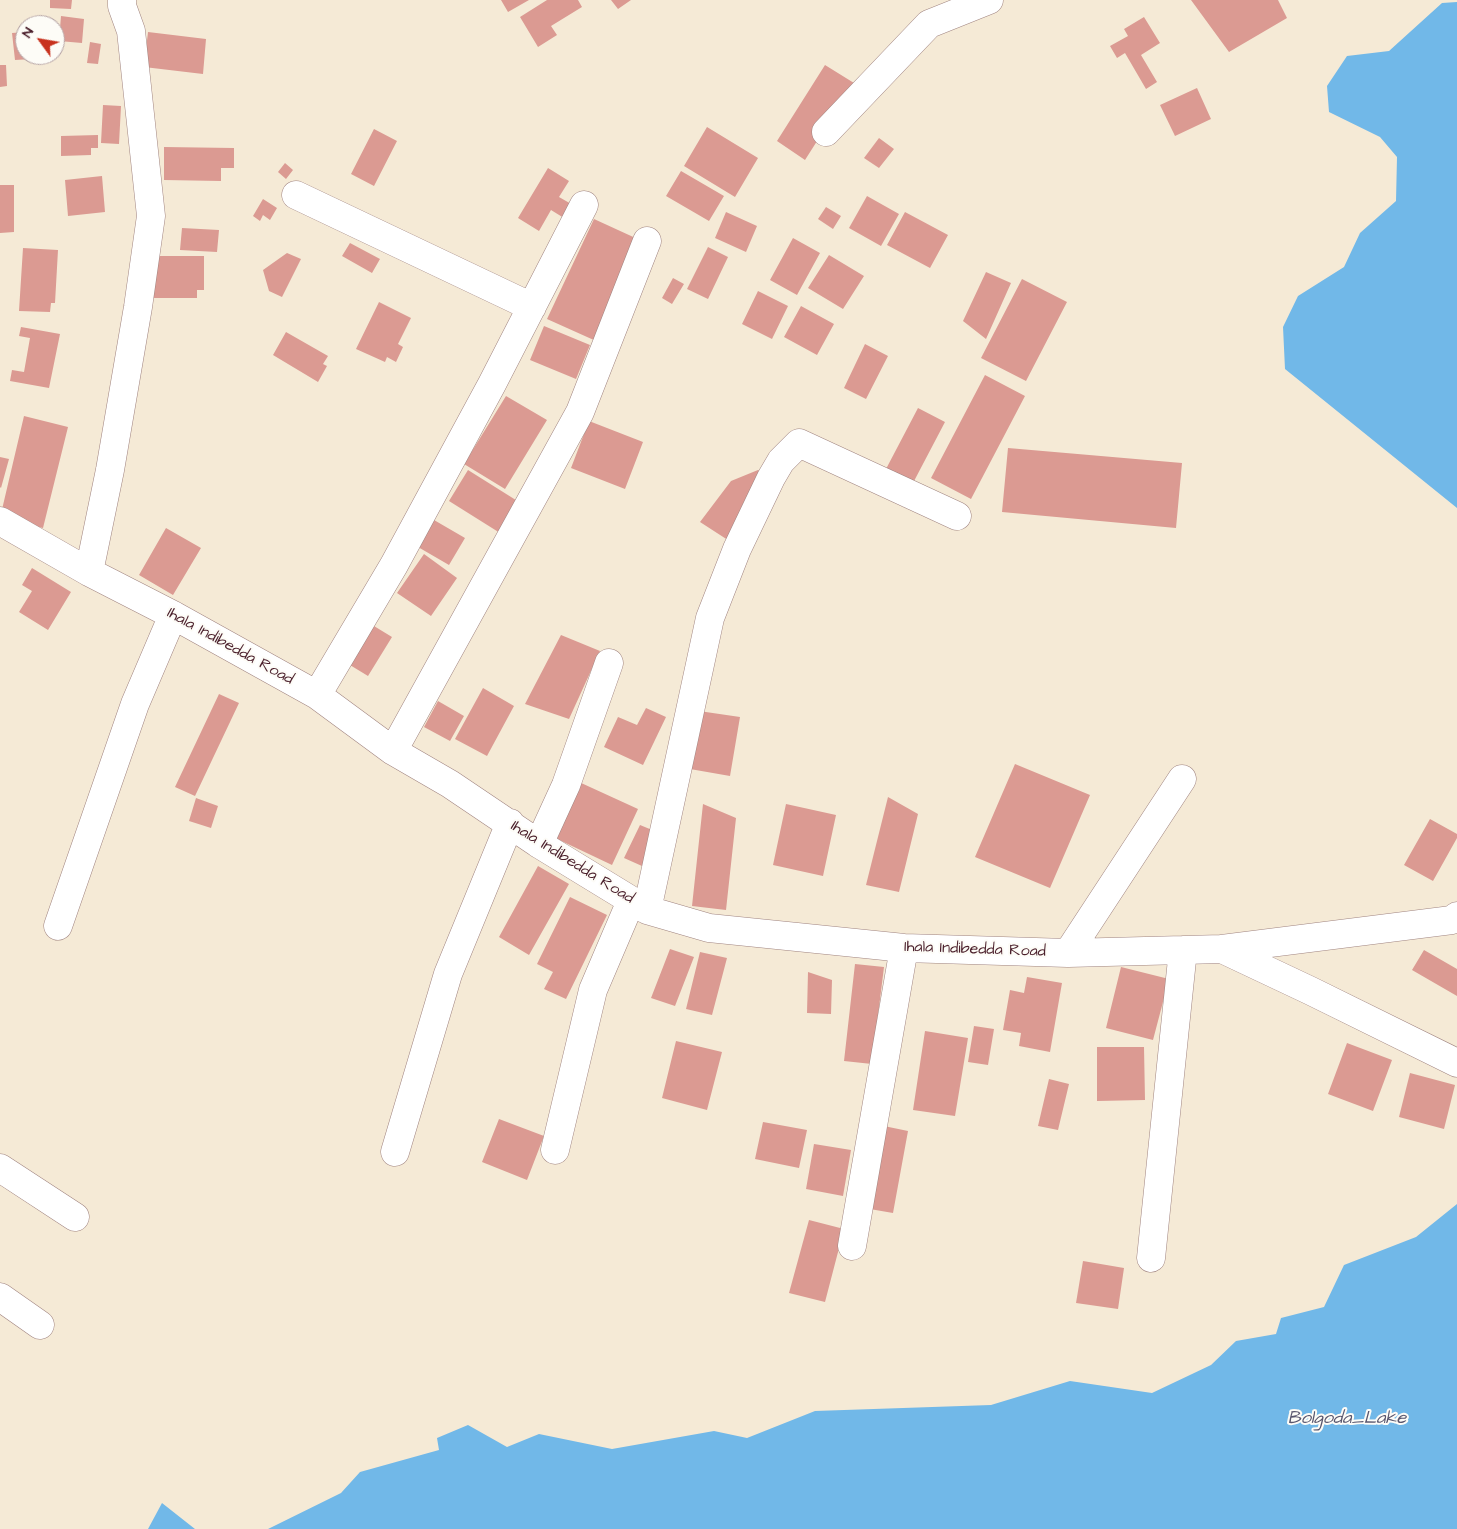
<!DOCTYPE html>
<html>
<head>
<meta charset="utf-8">
<style>
  body { margin:0 }
  #map { position:relative; width:1457px; height:1529px; overflow:hidden; background:#f5ead6; font-family:"Architects Daughter",sans-serif }
  canvas { display:block }
  .north { position:absolute; left:15px; top:15px; width:50px; height:50px; box-sizing:border-box; background:#fdfcf7; border:1px solid #b5a4a5; border-radius:50%; rotate:302deg; font-size:14px; font-weight:700; line-height:20px; text-align:center; color:#4a1f2b }
  .north::after { content:''; display:block; margin:auto; width:18px; height:22px; background:#c8321e; clip-path:polygon(50% 0,100% 100%,50% 72%,0 100%) }
</style>
</head>
<body>
<div id="map">
<canvas width="1457" height="1529"></canvas>
<div class="north">N</div>
</div>
<script>
const context = document.querySelector('canvas').getContext('2d');
context.lineJoin = 'round';
function paint(path, color) { context.fillStyle = color; context.fill(path, 'evenodd'); }
const toPath = rows => new Path2D(rows.map(r => 'M' + r).join(''));
function stroke(path, color, width, dash) { context.strokeStyle = color; context.lineWidth = width; context.lineCap = dash ? 'butt' : 'round'; context.setLineDash(dash || []); context.stroke(path); }
function write(font, color, halo, rows, align = 'center') {
  context.font = font + ' "Architects Daughter",sans-serif'; context.lineWidth = 4; context.setLineDash([]); context.textBaseline = 'middle'; context.strokeStyle = halo; context.fillStyle = color; for (const [text, x, y, turn = 0] of rows) {
    context.save(); context.translate(x, y); context.rotate((+turn || 0) * Math.PI / 180); context.textAlign = isNaN(turn) ? turn : align; if (halo) context.strokeText(text, 0, 0); context.fillText(text, 0, 0); context.restore();
  }
}
const water = toPath([
  [1457,2,1457,508,1285,369,1283,327,1298,296,1344,267,1360,233,1396,201,1397,157,1380,137,1329,112,1327,86,1347,56,1389,51,1442,3],
  [1457,1204,1457,1529,268,1529,341,1493,360,1472,439,1450,437,1438,468,1425,507,1447,539,1434,612,1449,714,1431,747,1438,815,1411,991,1405,1070,1381,1152,1393,1211,1365,1236,1341,1276,1334,1281,1318,1324,1307,1344,1265,1416,1237],
  [162,1503,195,1529,148,1529]
]);
const building = toPath([
  [50,0,72,0,71,9,50,8],
  [501,0,529,0,508,12],
  [547,0,578,0,582,7,551,26,557,35,538,47,520,17],
  [611,0,631,0,618,9],
  [1191,0,1278,0,1287,18,1229,52],
  [61,16,84,19,82,43,59,41],
  [1144,17,1160,43,1141,55,1157,82,1146,89,1125,53,1117,58,1110,46,1128,36,1124,29],
  [25,32,25,55,33,55,33,59,15,60,12,33],
  [148,32,206,39,203,74,144,67],
  [90,42,101,44,98,64,87,63],
  [0,65,6,65,7,86,0,87],
  [825,65,854,83,805,160,777,141],
  [1197,88,1211,119,1175,136,1160,105],
  [103,105,121,106,119,144,101,143],
  [707,127,758,158,735,197,684,166],
  [374,129,397,141,374,186,351,174],
  [98,135,98,148,91,148,91,155,61,156,61,136],
  [879,138,894,149,879,168,864,158],
  [164,147,234,148,234,168,221,168,221,181,164,180],
  [285,163,293,170,286,179,278,172],
  [548,168,569,181,559,197,580,209,572,223,551,210,539,231,518,218],
  [681,171,724,196,709,221,666,196],
  [102,176,105,212,68,216,65,180],
  [0,185,14,185,14,232,0,233],
  [867,196,899,214,881,246,849,228],
  [263,199,277,208,270,220,263,215,260,221,253,216],
  [826,207,841,216,833,229,818,219],
  [726,212,757,226,746,252,715,238],
  [905,212,948,235,930,268,887,245],
  [594,219,642,241,596,341,547,319],
  [182,228,219,230,217,252,180,250],
  [793,238,820,253,797,295,770,280],
  [350,243,380,259,372,273,342,256],
  [708,247,728,257,708,299,687,289],
  [23,248,58,250,55,303,51,303,50,312,19,311],
  [287,253,301,259,282,297,269,291,263,270],
  [829,255,864,276,843,309,808,288],
  [149,256,204,256,204,290,197,290,197,298,149,298],
  [986,272,1011,283,986,339,963,321],
  [673,278,684,284,672,304,662,298],
  [1022,279,1067,302,1026,381,981,358],
  [758,291,788,306,772,339,742,324],
  [379,302,411,318,398,344,403,347,396,362,387,357,385,362,356,349],
  [801,306,834,324,817,355,784,337],
  [544,326,590,345,576,379,530,360],
  [21,327,60,334,49,388,10,381,12,370,24,372,30,338,19,336],
  [286,332,328,356,323,364,327,366,318,382,273,355],
  [865,344,888,356,866,399,844,388],
  [985,375,1025,396,971,499,931,478],
  [506,396,547,420,505,489,464,464],
  [918,408,945,422,913,483,886,469],
  [24,416,68,427,43,528,0,518],
  [589,421,643,442,625,489,571,468],
  [1008,448,1182,463,1176,528,1002,512],
  [0,457,9,459,1,488,0,487],
  [468,470,519,502,500,533,449,501],
  [758,470,770,479,734,544,700,522,731,481],
  [434,520,465,538,449,565,418,547],
  [166,528,201,548,173,595,139,575],
  [424,554,457,578,431,616,397,593],
  [32,568,71,592,48,630,19,612,32,591,22,585],
  [369,623,392,637,368,676,345,662],
  [561,635,600,651,569,719,525,704],
  [483,688,514,706,487,756,455,739],
  [219,694,239,703,195,796,175,787],
  [438,701,464,716,450,741,424,727],
  [646,708,666,717,643,765,604,747,618,717,637,725],
  [699,711,740,717,730,776,690,769],
  [1015,764,1090,795,1050,888,975,857],
  [579,782,638,809,612,865,553,837],
  [888,797,918,814,899,892,866,885],
  [196,798,218,806,211,828,189,821],
  [703,804,736,818,726,910,692,906],
  [786,804,836,815,823,876,773,865],
  [1430,819,1457,834,1457,838,1433,881,1404,865],
  [640,825,657,832,642,866,624,858],
  [538,866,569,884,529,955,499,937],
  [570,897,607,915,566,999,544,989,553,972,537,964],
  [670,949,694,957,675,1006,651,998],
  [1424,950,1457,969,1457,996,1412,970],
  [700,952,727,958,712,1015,686,1009],
  [855,964,884,967,872,1064,844,1061],
  [1121,967,1169,979,1153,1040,1106,1028],
  [808,972,832,980,831,1014,807,1013],
  [1027,977,1062,983,1050,1052,1019,1046,1021,1033,1003,1030,1010,990,1024,993],
  [974,1026,994,1029,988,1065,968,1062],
  [925,1031,968,1038,955,1116,913,1110],
  [676,1041,722,1052,707,1110,662,1098],
  [1347,1043,1392,1060,1373,1111,1328,1094],
  [1097,1047,1144,1047,1145,1100,1097,1101],
  [1410,1073,1455,1085,1444,1129,1399,1117],
  [1049,1079,1069,1084,1058,1130,1038,1126],
  [499,1119,544,1136,527,1180,482,1162],
  [763,1122,807,1130,799,1168,755,1159],
  [879,1125,908,1131,893,1213,864,1208],
  [814,1144,851,1150,843,1196,806,1189],
  [809,1220,844,1229,825,1302,789,1293],
  [1083,1261,1124,1268,1118,1309,1076,1303]
]);
const minor = toPath([
  [826,132,929,24,989,0],
  [296,195,532,307],
  [0,521,89,572,173,615,317,695,393,751,450,784,539,844,647,910,709,928,904,948,1068,953,1222,949],
  [89,572,110,470,138,307,151,216,131,31,122,6,122,0],
  [317,695,394,565,492,384,584,205],
  [393,751,580,412,647,241],
  [539,844,566,785,609,663],
  [647,910,710,618,737,549,771,478,781,461,799,443,957,516],
  [1457,916,1452,920,1222,949,1311,991,1457,1063],
  [58,926,135,704,173,615],
  [1068,953,1182,779],
  [555,1150,593,990,631,901],
  [395,1152,448,974,510,823],
  [0,1168,75,1217],
  [852,1246,904,948],
  [1151,1258,1183,950],
  [0,1297,40,1325]
]);
const streetNames = [
  ["Ihala Indibedda Road",230,647,29],
  ["Ihala Indibedda Road",572,863,32],
  ["Ihala Indibedda Road",975,950,2]
];
const waterNames = [
  ["Bolgoda_Lake",1347,1419]
];
paint(water, '#71b8e8');
paint(building, '#db9a92');
stroke(minor, '#a08480', 29);
stroke(minor, '#fff', 28);
write('16px', '#4a1f2b', '#fdfcf7', streetNames);
write('italic 18px', '#58556d', '#fdfcf7', waterNames);
</script>
</body>
</html>
